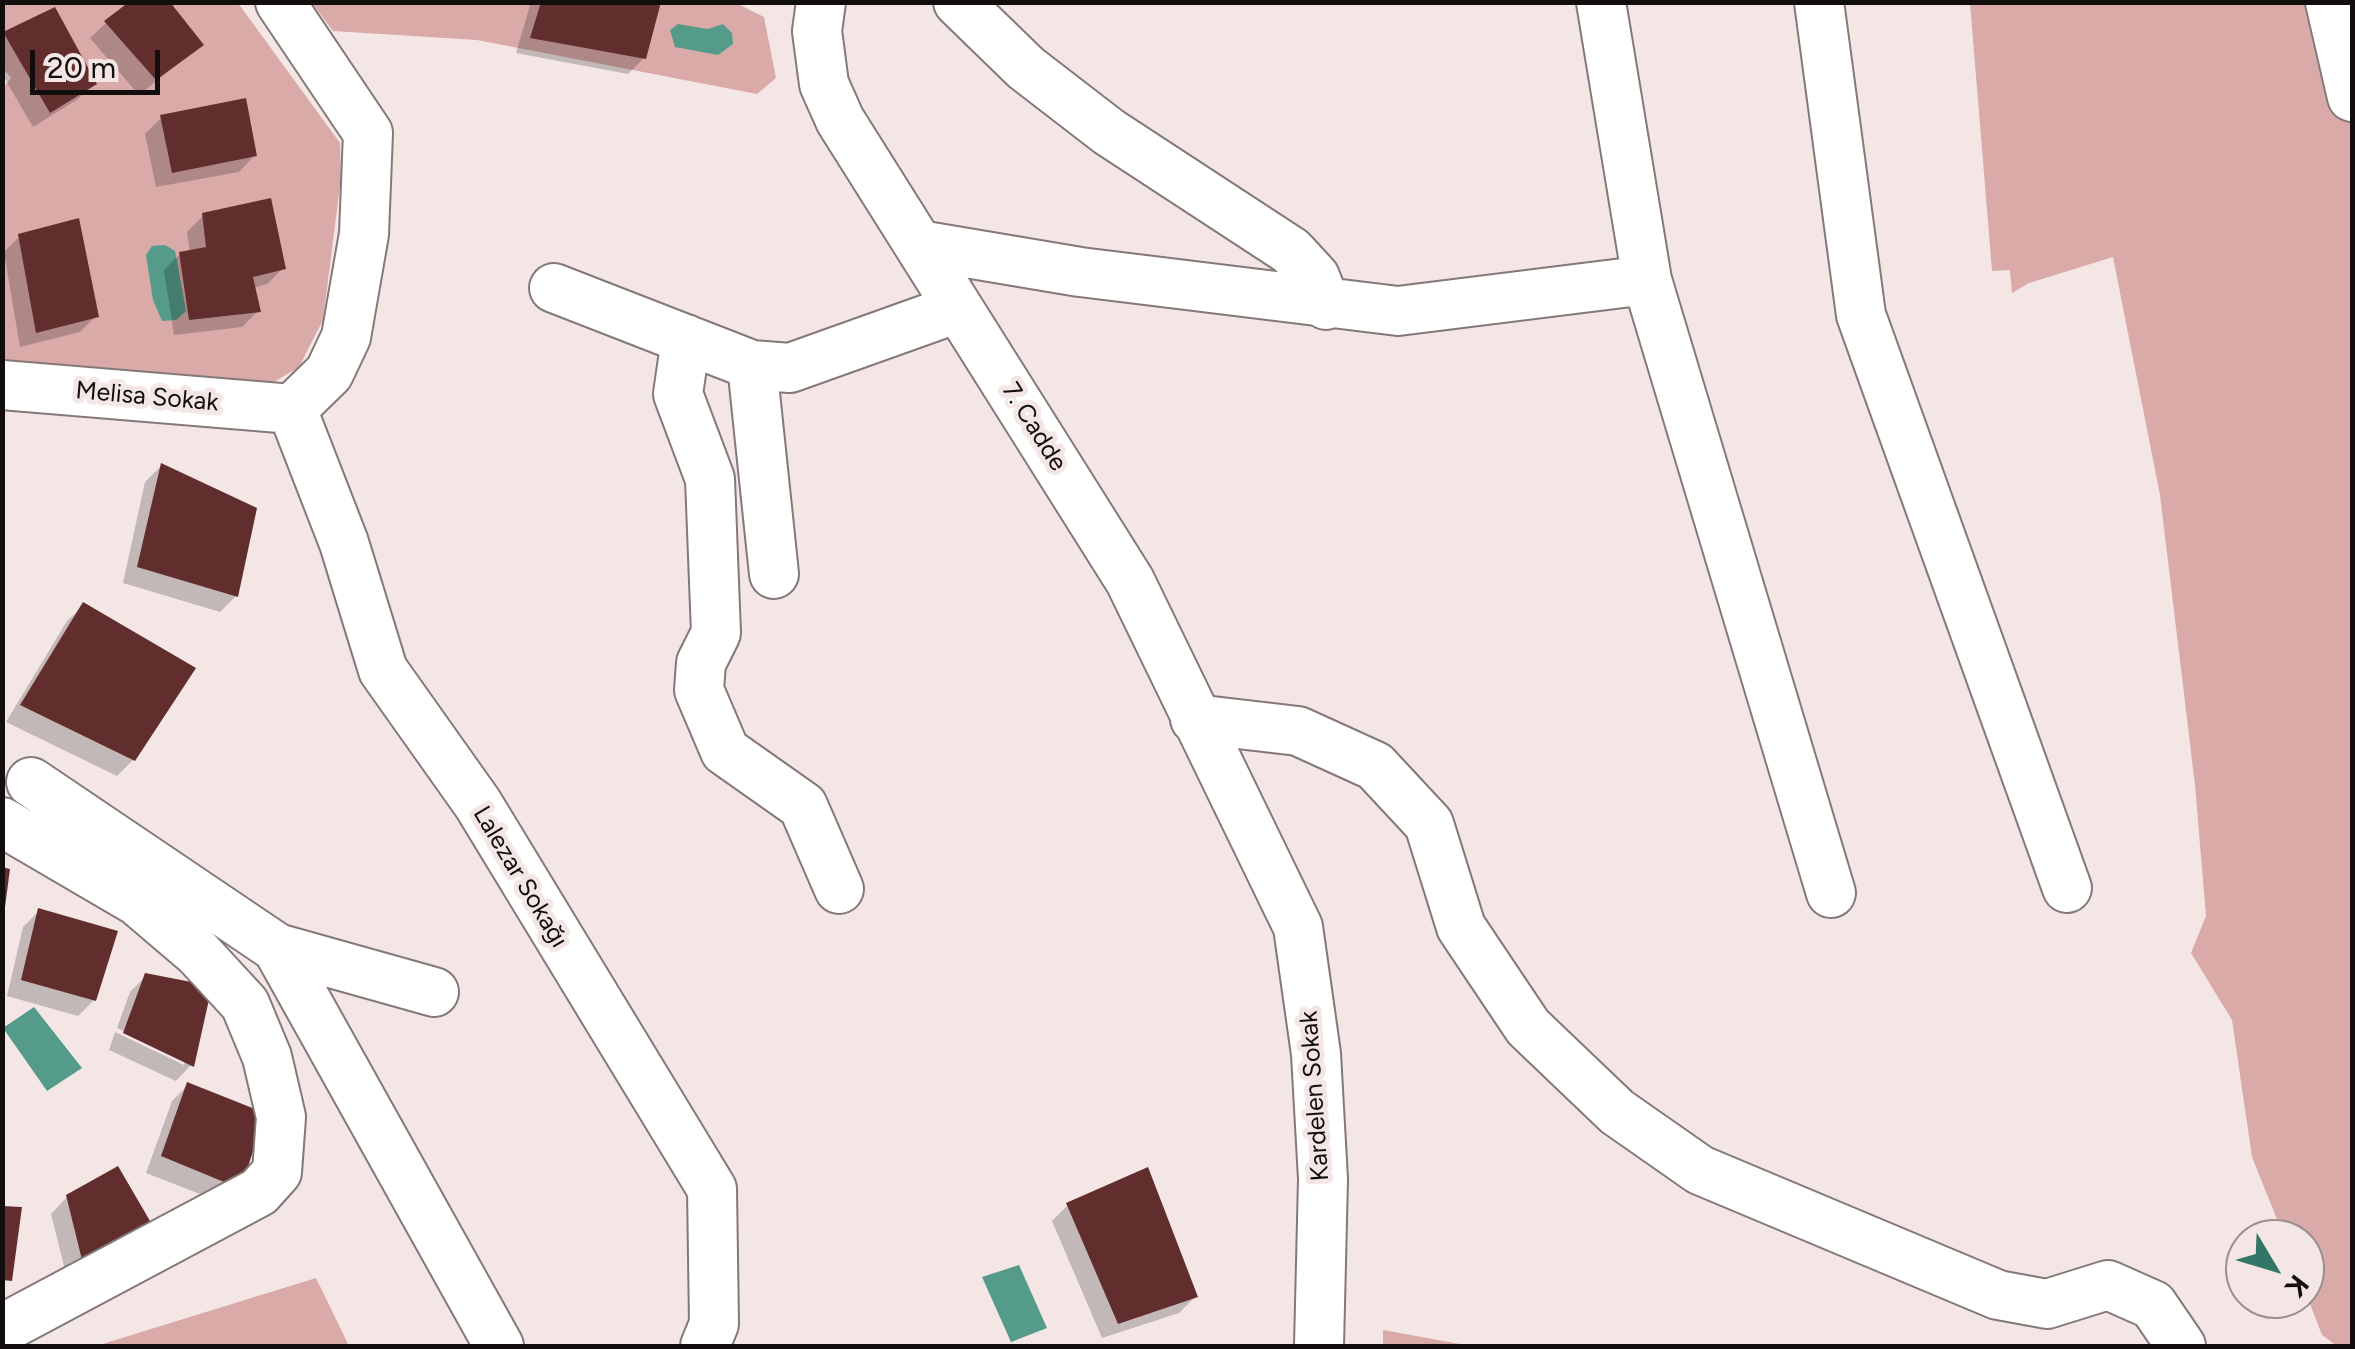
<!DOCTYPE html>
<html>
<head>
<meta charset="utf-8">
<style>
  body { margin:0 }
  #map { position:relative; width:2355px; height:1349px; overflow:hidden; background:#f3e6e5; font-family:Figtree,sans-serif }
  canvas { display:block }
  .frame { position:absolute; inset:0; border:5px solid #120e0e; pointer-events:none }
  .north { position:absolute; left:2225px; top:1219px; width:100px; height:100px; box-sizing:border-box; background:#f3e6e5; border:2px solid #99908f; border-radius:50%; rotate:128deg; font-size:28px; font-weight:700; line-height:40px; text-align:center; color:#120e0e }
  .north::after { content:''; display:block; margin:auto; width:35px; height:45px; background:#337566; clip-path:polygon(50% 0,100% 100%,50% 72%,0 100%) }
  .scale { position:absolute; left:30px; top:50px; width:130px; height:45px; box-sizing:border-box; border:5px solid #120e0e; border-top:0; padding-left:12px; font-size:30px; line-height:35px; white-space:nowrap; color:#120e0e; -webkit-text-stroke:8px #f3e6e5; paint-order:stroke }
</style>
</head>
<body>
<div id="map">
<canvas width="2355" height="1349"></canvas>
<div class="frame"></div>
<div class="north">K</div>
<div class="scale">20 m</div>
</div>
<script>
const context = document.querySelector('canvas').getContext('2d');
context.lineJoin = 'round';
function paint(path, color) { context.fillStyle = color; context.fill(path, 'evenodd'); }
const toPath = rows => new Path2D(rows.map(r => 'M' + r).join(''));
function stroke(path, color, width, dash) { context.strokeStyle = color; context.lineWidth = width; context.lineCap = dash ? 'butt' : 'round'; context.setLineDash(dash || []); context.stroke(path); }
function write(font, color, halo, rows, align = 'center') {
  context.font = font + ' Figtree,sans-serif'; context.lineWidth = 10; context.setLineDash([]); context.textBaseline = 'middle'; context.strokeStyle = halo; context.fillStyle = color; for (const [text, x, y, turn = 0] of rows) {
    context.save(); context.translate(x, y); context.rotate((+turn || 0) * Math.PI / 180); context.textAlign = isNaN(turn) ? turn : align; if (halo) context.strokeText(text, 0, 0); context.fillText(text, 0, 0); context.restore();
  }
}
const green = toPath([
  [3,3,238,3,340,143,341,178,323,320,299,367,261,390,3,362,2,89,11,78,3,68],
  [312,3,736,3,764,17,776,78,757,94,477,40,333,31],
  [1970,3,2352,3,2352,1346,2337,1346,2322,1335,2305,1291,2305,1239,2285,1239,2252,1157,2232,1020,2191,953,2206,916,2195,785,2160,495,2113,257,2029,283,2012,293,2010,270,1992,271],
  [316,1278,349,1346,96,1346],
  [1383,1330,1471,1346,1383,1346]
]);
const water = toPath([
  [678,24,708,29,723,24,732,33,733,44,718,55,675,47,670,30],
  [165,245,175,251,186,311,176,320,162,321,153,300,146,255,152,246],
  [34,1007,82,1068,47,1091,3,1028],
  [1019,1265,1047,1328,1011,1342,982,1277]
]);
const shadow = toPath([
  [531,2,659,2,644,58,628,74,516,53],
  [106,23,201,45,139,95,90,38],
  [5,35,94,83,78,99,33,127,2,74],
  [161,118,255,155,239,172,156,187,145,134],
  [203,216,283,268,267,284,253,288,258,311,242,327,174,335,164,270,180,254,190,253,187,232],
  [20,236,96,316,80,332,20,347,4,252],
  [161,466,236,596,220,612,123,583,145,482],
  [84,605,133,760,117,776,6,722,67,621],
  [39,911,94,1000,78,1016,7,996,23,927],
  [146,976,191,1065,176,1081,109,1050,115,1032,184,1065,184,1059,117,1028,130,992],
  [188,1085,262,1115,223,1203,146,1173,172,1101],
  [67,1197,154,1232,69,1286,51,1214],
  [1068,1205,1195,1297,1179,1313,1102,1338,1052,1221]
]);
const building = toPath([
  [129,2,170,2,204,45,156,80,104,21],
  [541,2,661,2,646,59,530,38],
  [55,7,97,84,50,113,3,32],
  [246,98,257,156,172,173,160,115],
  [271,198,286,269,253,277,261,312,189,320,179,252,206,247,202,213],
  [79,218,99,317,36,333,18,234],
  [161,463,257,508,238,597,137,567],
  [83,602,196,668,135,761,20,705],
  [2,867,10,869,5,907,2,907],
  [38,908,118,931,96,1001,21,980],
  [145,973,212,986,194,1067,123,1033],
  [187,1082,265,1113,241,1189,161,1156],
  [118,1166,157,1233,85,1272,66,1195],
  [1148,1167,1198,1297,1118,1324,1066,1203],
  [2,1206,22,1207,12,1281,2,1280]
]);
const minor = toPath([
  [280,2,368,133,364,234,346,337,329,373,292,409],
  [821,2,817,31,824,84,840,120,1130,581,1298,927,1316,1054,1323,1179,1319,1346],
  [958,2,1026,68,1109,132,1291,251,1315,277,1326,305],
  [1601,2,1647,280,1831,893],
  [1819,2,1861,315,2067,888],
  [2330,2,2352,97],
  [919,245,1080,272,1398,311,1647,280],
  [554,288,752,365,790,368,958,308],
  [686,339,678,394,710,479,716,633,701,663,699,690,725,751,803,806,839,889],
  [752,365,774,574],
  [2,385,292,409],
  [292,409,344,543,383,670,478,804,712,1189,714,1324,705,1346],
  [1195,719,1298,731,1375,766,1429,824,1461,927,1528,1027,1617,1112,1700,1170,1998,1295,2047,1304,2108,1285,2153,1305,2181,1346],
  [31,782,277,948,499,1346],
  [2,822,137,901,198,953,245,1004,267,1057,281,1117,277,1172,259,1192,2,1329],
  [277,948,434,992]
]);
const streetNames = [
  ["Melisa Sokak",147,397,5],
  ["7. Cadde",1034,427,58],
  ["Lalezar Sokağı",520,877,59],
  ["Kardelen Sokak",1315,1096,-94]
];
paint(green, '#d9aaa8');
paint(water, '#559b8a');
paint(shadow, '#0003');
paint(building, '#622d2d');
stroke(minor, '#847978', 52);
stroke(minor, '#fff', 48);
write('25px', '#120e0e', '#f3e6e5', streetNames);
</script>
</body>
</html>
